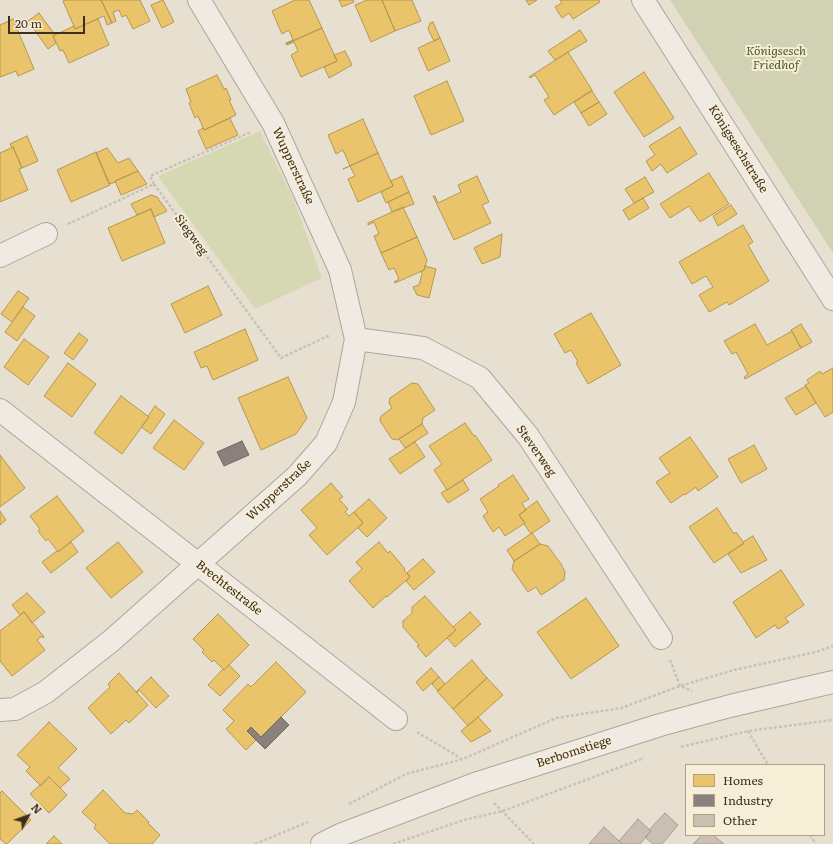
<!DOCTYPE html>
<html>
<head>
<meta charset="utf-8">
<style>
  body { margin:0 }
  #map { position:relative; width:833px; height:844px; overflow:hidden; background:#e7e0d1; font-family:Literata,serif }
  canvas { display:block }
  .legend { position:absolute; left:685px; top:764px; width:140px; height:72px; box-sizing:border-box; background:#f7eed8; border:1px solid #ada18e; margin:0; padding:5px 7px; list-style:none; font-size:12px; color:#3d2e20 }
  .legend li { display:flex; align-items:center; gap:8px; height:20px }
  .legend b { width:20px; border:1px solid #ada18e }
  .north { position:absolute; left:8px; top:796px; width:40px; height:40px; -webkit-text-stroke:3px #f7eed8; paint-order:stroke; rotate:49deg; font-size:11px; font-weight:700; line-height:16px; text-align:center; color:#3d2e20 }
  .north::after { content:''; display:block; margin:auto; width:14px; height:18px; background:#3d2e20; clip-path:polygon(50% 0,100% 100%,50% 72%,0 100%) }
  .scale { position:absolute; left:8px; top:16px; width:77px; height:18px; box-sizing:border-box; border:2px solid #3d2e20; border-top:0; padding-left:5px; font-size:12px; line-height:14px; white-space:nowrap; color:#3d2e20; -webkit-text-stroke:3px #f7eed8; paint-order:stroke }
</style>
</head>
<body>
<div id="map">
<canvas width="833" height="844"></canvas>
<ul class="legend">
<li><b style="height:11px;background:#e9c46a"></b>Homes</li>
<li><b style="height:11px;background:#8a817c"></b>Industry</li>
<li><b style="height:11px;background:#cbbfb2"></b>Other</li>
</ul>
<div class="north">N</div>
<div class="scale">20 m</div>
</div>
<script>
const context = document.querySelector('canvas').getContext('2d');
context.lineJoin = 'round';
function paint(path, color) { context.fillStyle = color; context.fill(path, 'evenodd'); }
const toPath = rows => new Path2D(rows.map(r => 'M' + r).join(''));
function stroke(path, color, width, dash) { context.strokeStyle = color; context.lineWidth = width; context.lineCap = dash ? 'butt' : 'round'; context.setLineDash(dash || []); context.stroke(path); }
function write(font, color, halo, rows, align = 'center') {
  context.font = font + ' Literata,serif'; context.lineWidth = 4; context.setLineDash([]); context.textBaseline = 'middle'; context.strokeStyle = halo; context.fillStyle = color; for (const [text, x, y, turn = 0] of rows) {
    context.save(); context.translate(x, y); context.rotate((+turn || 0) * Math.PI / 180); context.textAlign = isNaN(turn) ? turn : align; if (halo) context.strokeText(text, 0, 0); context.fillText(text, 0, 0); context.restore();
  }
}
const green = toPath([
  [260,131,294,200,322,278,255,309,158,176]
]);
const cemetery = toPath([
  [670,0,833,0,833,253]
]);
const homes = toPath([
  [65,0,101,0,112,23,107,25,104,16,75,29,63,1,65,0],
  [101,0,140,0,150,21,133,29,126,15,122,17,119,10,113,12,116,21,112,23,101,0],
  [163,0,174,22,162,28,151,5,163,0],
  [295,0,309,0,322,28,286,44,286,43,293,40,289,30,282,34,272,11,295,0],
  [339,0,353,0,354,2,342,7,339,0],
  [367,0,382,0,395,31,371,42,355,5,367,0],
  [382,0,412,0,421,21,395,31,382,0],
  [526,0,537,0,529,5,526,0],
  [560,0,599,0,600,2,573,19,569,13,562,18,555,7,562,3,560,0],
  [39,13,55,35,53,36,56,43,48,49,28,21,39,13],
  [13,19,34,69,18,76,16,71,0,77,0,25,13,19],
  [98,19,109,45,69,63,63,50,60,51,53,36,74,26,75,29,98,19],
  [433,22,440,38,434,41,428,29,430,23,433,22],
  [322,28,337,61,301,77,291,55,298,51,294,42,287,45,286,44,322,28],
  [580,30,587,41,555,60,548,51,580,30],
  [440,38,450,61,428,71,418,48,440,38],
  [345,51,352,65,338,73,329,78,324,67,337,61,334,55,345,51],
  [568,52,592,90,554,115,544,100,549,97,535,75,530,78,529,77,568,52],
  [644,72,674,118,644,137,614,92,644,72],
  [217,75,224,89,226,88,231,100,229,100,236,115,204,130,198,116,195,118,189,103,191,102,186,89,217,75],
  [447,81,464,121,431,135,414,96,447,81],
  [592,91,599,102,581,113,574,102,592,91],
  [599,102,607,114,589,126,581,113,599,102],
  [230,118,238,135,206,149,198,131,203,128,204,130,230,118],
  [363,119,378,153,350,166,343,150,336,154,328,135,363,119],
  [680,127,697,154,667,173,661,164,652,171,646,161,655,155,649,146,680,127],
  [27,136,38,161,22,168,13,147,12,148,10,144,27,136],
  [13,147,22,168,19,169,28,190,0,202,0,153,13,147],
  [107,148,118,163,129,158,138,171,115,181,116,182,109,184,96,153,107,148],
  [96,152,110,185,71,202,57,170,96,152],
  [378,153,393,186,358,202,348,179,355,176,350,166,343,169,378,153],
  [138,171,147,184,121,195,115,181,138,171],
  [709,173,729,204,700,222,689,206,670,218,660,204,709,173],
  [402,176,409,192,386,203,381,192,393,186,391,181,402,176],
  [477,176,489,202,482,205,491,223,454,240,433,196,435,196,438,203,461,192,458,185,477,176],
  [645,177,654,192,634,203,625,189,645,177],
  [409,192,414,204,392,212,388,202,409,192],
  [151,195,157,197,167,211,154,217,151,209,137,215,131,204,151,195],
  [643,198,649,208,629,220,623,210,643,198],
  [731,205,737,214,718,226,713,216,731,205],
  [403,207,417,237,381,253,374,236,379,234,374,222,368,225,368,223,403,207],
  [151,209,165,243,122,261,108,228,151,209],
  [743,225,753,242,748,245,769,281,729,305,727,302,709,312,699,295,713,287,706,276,692,284,679,262,743,225],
  [502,234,500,257,482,264,474,248,502,234],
  [417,237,427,260,424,270,395,283,394,282,399,279,394,268,389,270,381,253,417,237],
  [425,266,436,269,429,298,417,295,413,287,419,285,422,274,421,272,424,270,425,266],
  [208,286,222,315,185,333,171,304,208,286],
  [18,291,29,298,12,322,1,314,18,291],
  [23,307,35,316,17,341,5,332,23,307],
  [591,313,621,365,588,384,576,363,578,362,571,350,565,353,554,334,591,313],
  [755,324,767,345,792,331,801,348,745,379,744,377,748,374,736,352,732,354,724,341,755,324],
  [801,324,812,342,801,348,791,330,801,324],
  [245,329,258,360,213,380,207,366,201,368,194,352,245,329],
  [79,333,88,340,73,360,64,353,79,333],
  [24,339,49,357,28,385,4,367,24,339],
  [68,363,96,384,72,417,44,396,68,363],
  [833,368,833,412,825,417,805,385,809,383,807,380,820,371,822,374,833,368],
  [288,377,307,418,296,434,261,450,238,398,288,377],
  [412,383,418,384,435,410,423,418,422,424,397,440,392,439,380,421,381,416,392,408,389,403,390,398,412,383],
  [806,386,816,403,796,415,785,398,806,386],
  [121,396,149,417,122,454,94,433,121,396],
  [155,406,165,414,151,434,141,427,149,417,148,416,155,406],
  [174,420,204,443,184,470,153,448,174,420],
  [465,423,474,436,475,435,492,460,447,490,434,470,442,464,429,446,465,423],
  [422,424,428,433,405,448,399,439,422,424],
  [690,437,718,477,698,491,696,487,685,495,684,494,671,503,656,482,670,473,659,458,690,437],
  [415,442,425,457,400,474,389,459,415,442],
  [754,445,767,469,741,483,728,459,754,445],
  [0,455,25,488,0,507,0,455],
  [513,475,529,499,522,503,526,510,519,515,525,523,505,536,499,527,493,532,483,516,488,512,480,499,499,486,498,485,513,475],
  [463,480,469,490,448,503,441,493,447,489,447,490,463,480],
  [331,483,343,497,339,499,348,509,345,512,349,516,354,512,363,523,327,555,309,535,317,528,301,510,331,483],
  [57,496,84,531,58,552,48,539,46,541,38,531,40,529,30,516,57,496],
  [369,499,387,518,367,537,358,528,363,523,354,512,369,499],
  [537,501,550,521,531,534,524,524,525,523,519,515,526,510,526,509,537,501],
  [717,508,734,534,736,532,744,543,714,563,689,527,717,508],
  [0,511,6,520,0,525,0,511],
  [532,533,540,544,514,561,507,550,532,533],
  [753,536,767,560,741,573,728,554,744,543,743,542,753,536],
  [71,542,78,552,51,573,42,562,57,551,58,552,71,542],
  [118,542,143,572,111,598,86,568,118,542],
  [379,542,388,553,390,551,405,569,404,570,410,577,387,597,386,596,373,608,349,581,362,569,356,562,379,542],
  [540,544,548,546,561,564,565,572,564,580,557,584,557,585,541,595,536,587,528,592,512,569,514,561,540,544],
  [423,559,435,572,414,590,406,581,410,577,407,573,423,559],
  [781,570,804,605,785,618,789,622,778,629,775,625,756,638,733,602,781,570],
  [27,593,45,612,32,623,24,612,20,615,12,605,27,593],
  [425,596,456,630,426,657,417,646,419,645,403,627,403,621,412,613,412,607,425,596],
  [586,598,619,646,571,679,537,632,586,598],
  [24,612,44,637,43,638,42,636,37,640,45,650,12,676,0,661,0,631,24,612],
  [470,612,481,624,455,647,447,638,456,630,453,627,470,612],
  [218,614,249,645,224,670,214,660,212,662,202,652,204,650,193,639,218,614],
  [472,660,487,678,453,709,437,691,472,660],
  [276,662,306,692,261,737,251,727,247,731,256,740,246,750,226,729,234,721,223,710,248,684,251,687,276,662],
  [229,665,240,676,220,696,208,685,223,669,224,670,229,665],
  [431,668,439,677,423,691,416,682,431,668],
  [119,673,148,705,129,723,126,720,111,734,88,708,110,687,108,684,119,673],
  [151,677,169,696,156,708,139,690,137,693,136,692,151,677],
  [439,677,445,684,438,691,432,684,439,677],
  [487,678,503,695,468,726,453,709,487,678],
  [478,717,491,731,471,742,461,731,478,717],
  [49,722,77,749,58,768,70,779,60,788,49,777,41,786,26,771,30,767,17,755,49,722],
  [49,777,67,795,49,813,30,794,49,777],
  [103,790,125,813,133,814,137,810,149,822,148,823,160,835,152,844,110,844,94,828,96,825,82,812,103,790],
  [2,791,31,820,7,844,6,844,0,839,0,793,2,791],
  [54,836,62,844,46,844,54,836]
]);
const industry = toPath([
  [242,441,249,455,224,466,217,452,242,441],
  [281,717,289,725,265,749,247,731,251,727,261,737,281,717]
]);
const building = toPath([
  [665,813,678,825,662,844,653,844,645,837,651,831,649,830,665,813],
  [638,819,651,831,640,844,622,844,619,841,638,819],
  [604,827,619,841,622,844,589,844,604,827],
  [702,835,713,835,724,844,693,844,702,835]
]);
const path = toPath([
  [154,184,150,176,251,132],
  [68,224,154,184,281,358,330,335],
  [670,660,680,686,692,691],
  [748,731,768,765],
  [417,732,462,759],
  [681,747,748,731,833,720],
  [494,803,534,844],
  [349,804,406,774,463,759,556,718,621,708,680,686,734,670,816,652,833,646],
  [810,835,816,844],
  [255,844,308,822],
  [393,844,464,820,503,811,644,758]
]);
const street = toPath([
  [643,0,833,299],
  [0,256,46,234],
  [356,339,423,348,480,378,528,436,661,638],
  [0,410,198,564,396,719],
  [0,710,15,709,46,692,111,641,297,476,326,443,344,402,356,339,340,270,273,123,199,0],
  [322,844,340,835,475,784,660,725,730,706,833,682]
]);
const parkNames = [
  ["Königsesch",776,51],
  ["Friedhof",776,65]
];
const streetNames = [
  ["Königseschstraße",738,149,58],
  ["Wupperstraße",293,166,65],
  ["Siegweg",191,235,54],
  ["Steverweg",536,451,55],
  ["Wupperstraße",279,490,-43],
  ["Brechtestraße",229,588,38],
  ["Berbomstiege",574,752,-18]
];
paint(green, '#d6d7b3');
paint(cemetery, '#d1d1b3');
paint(homes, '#e9c46a');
stroke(homes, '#b59754', 1);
paint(industry, '#8a817c');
stroke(industry, '#736860', 1);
paint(building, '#cbbfb2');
stroke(building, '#a89c90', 1);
stroke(street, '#ada599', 24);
stroke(path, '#c8c2b9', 2.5, [3, 2]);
stroke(street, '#efebe3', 22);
write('italic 12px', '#4d5a26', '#f7eed8', parkNames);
write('12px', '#3d2e20', '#f7eed8', streetNames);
</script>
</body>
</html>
